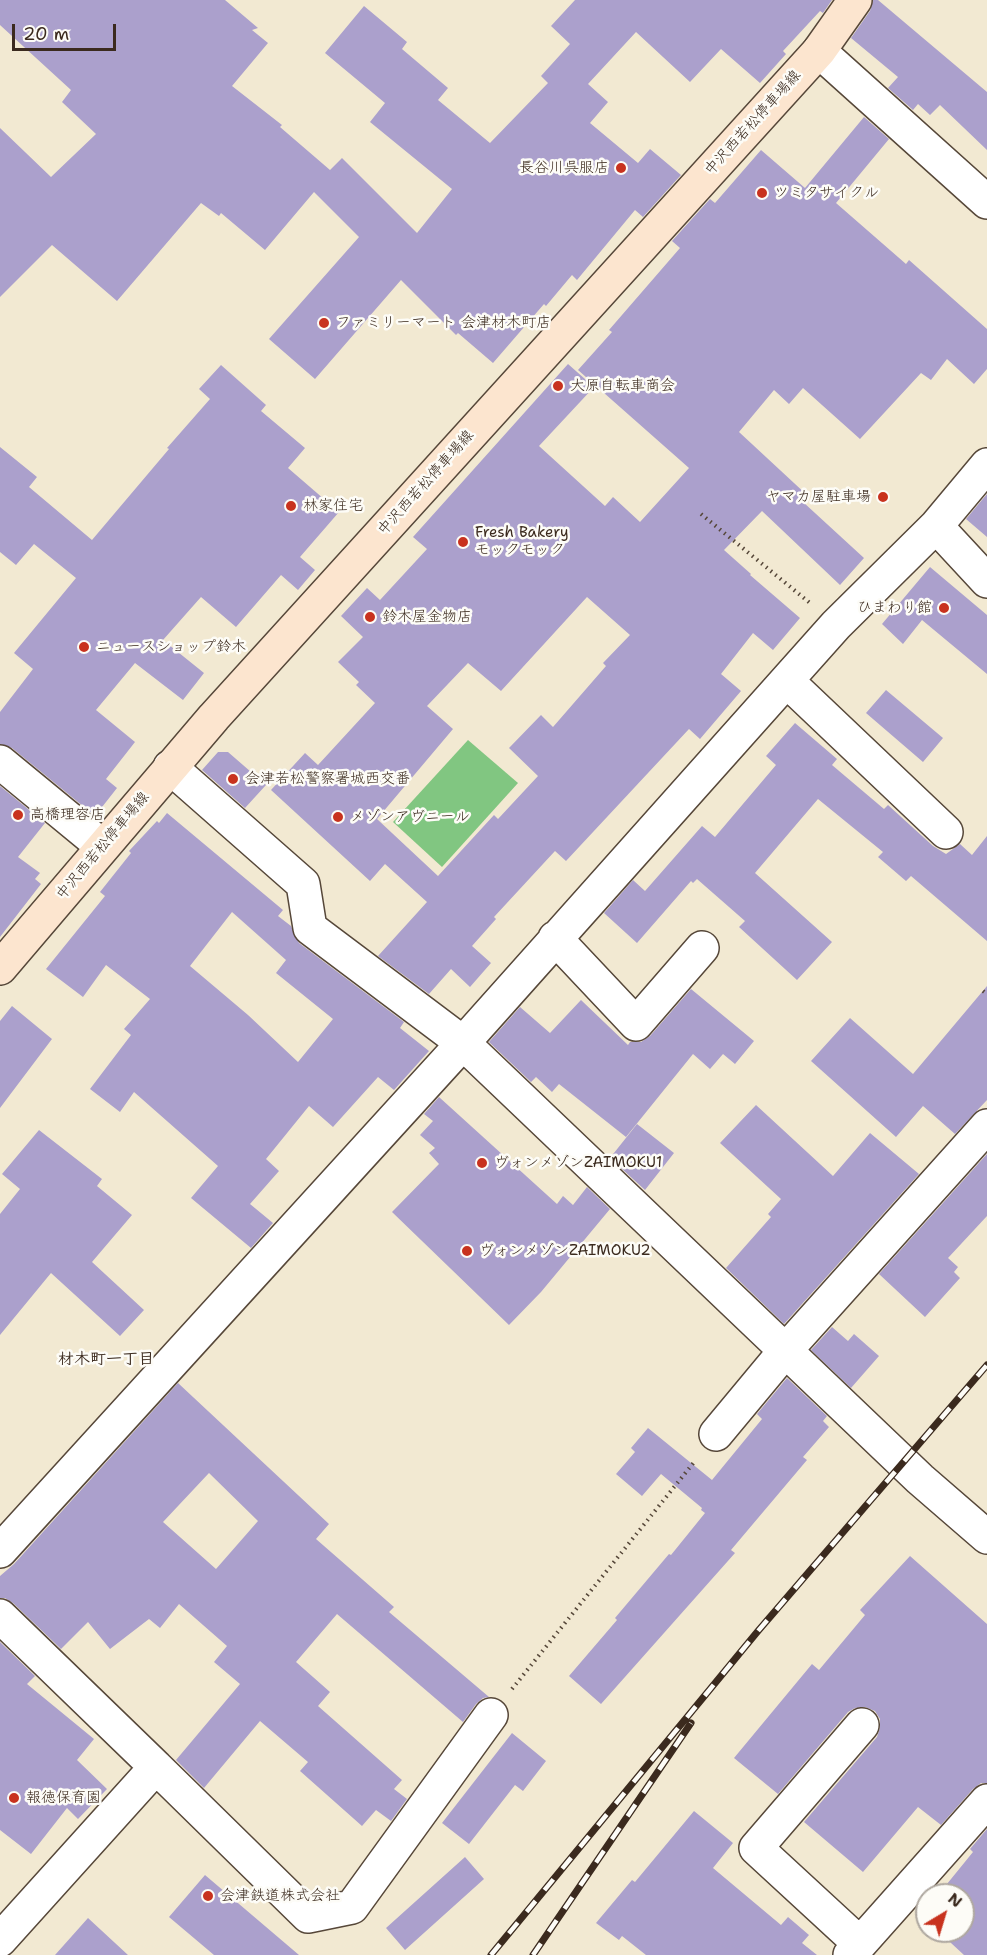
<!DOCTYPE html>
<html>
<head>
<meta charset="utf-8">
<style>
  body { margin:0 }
  #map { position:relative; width:987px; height:1955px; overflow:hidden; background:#f2e9d2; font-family:"Shantell Sans",sans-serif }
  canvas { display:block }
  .north { position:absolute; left:915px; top:1883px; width:60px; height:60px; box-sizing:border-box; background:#fdfcf7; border:2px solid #afa8a0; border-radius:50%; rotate:38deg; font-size:16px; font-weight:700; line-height:24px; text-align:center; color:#3b2a1e }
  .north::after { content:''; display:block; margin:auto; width:21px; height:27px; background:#c8321e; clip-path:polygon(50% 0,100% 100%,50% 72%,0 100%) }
  .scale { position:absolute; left:12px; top:24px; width:104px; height:27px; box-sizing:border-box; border:3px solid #3b2a1e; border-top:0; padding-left:8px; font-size:18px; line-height:21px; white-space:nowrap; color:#3b2a1e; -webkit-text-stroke:4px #fdfcf7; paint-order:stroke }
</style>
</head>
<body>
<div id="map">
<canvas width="987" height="1955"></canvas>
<div class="north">N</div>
<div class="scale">20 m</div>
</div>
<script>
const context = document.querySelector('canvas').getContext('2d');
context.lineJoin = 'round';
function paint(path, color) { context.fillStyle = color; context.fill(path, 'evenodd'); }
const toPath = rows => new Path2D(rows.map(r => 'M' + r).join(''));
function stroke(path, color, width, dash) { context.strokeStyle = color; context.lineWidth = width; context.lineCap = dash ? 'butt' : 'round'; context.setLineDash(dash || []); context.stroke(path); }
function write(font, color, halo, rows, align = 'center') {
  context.font = font + ' "Shantell Sans","Klee One",sans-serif'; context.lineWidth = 5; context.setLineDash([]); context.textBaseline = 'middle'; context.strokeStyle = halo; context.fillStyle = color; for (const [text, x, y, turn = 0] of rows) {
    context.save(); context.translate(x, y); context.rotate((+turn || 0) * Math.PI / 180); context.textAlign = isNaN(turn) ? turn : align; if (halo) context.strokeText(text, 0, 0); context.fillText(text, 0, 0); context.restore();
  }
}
const green = toPath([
  [468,740,518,783,442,867,393,822]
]);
const building = toPath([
  [0,0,225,0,258,28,252,30,268,43,232,86,282,125,280,127,330,170,342,158,417,233,452,189,370,122,385,103,325,53,364,6,407,42,402,49,448,88,438,100,490,143,548,83,541,76,570,44,551,26,575,0,832,0,823,13,820,11,783,51,786,54,760,83,721,49,690,82,636,32,588,84,608,102,590,123,638,163,650,149,681,175,643,217,635,210,577,280,572,275,546,306,544,304,493,363,458,333,456,335,401,280,315,379,269,339,359,237,314,192,265,250,221,213,219,216,201,203,117,301,52,245,0,297,0,128,51,177,96,134,62,102,71,90,0,25],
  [873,0,878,0,987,92,987,150,940,105,930,115,918,104,913,110,888,88,898,77,851,38,870,11],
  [864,117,889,139,836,203,906,264,909,260,987,329,987,369,974,384,947,359,931,380,921,373,860,439,803,388,789,404,774,390,739,432,808,496,803,502,864,558,840,585,762,511,724,550,751,574,750,575,800,618,773,650,753,633,721,674,741,691,700,739,689,729,566,861,555,851,494,917,496,919,472,946,491,963,470,987,451,969,429,994,378,956,427,902,385,864,370,881,271,790,305,753,318,765,375,703,356,685,359,682,338,662,363,637,341,616,367,588,380,600,427,549,413,537,568,364,594,387,539,446,605,506,613,497,640,522,689,468,578,370,612,332,609,330,680,248,672,241,710,199,715,203,761,150,805,188],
  [587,597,630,635,603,663,606,666,553,727,541,715,509,748,538,776,498,819,494,815,438,876,377,819,453,729,427,706,468,663,501,691],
  [221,365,266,405,261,411,305,448,288,468,339,512,300,557,315,570,298,590,281,575,236,627,201,597,163,640,204,673,183,700,135,663,96,710,135,742,106,779,117,788,95,816,12,748,0,744,0,712,33,669,14,653,76,578,34,544,16,565,0,552,0,447,37,477,29,487,92,540,169,449,167,448,210,399,199,389],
  [987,494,987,537,966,519],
  [930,567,987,615,987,674,922,620,903,644,882,624],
  [886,690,943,738,923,762,866,713],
  [795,723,837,759,832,765,884,809,888,805,933,846,946,854,960,844,972,855,987,836,987,941,911,876,906,881,878,857,883,852,818,799,755,873,832,942,797,980,739,927,745,921,697,879,693,883,691,881,637,943,604,913,633,880,645,891,702,826,715,837,776,765,766,756],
  [218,752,228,752,266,785,245,808,202,770],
  [0,786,45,823,18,857,40,873,35,879,41,884,0,937],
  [167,813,283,910,278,916,291,926,299,943,404,1022,400,1028,429,1051,394,1090,378,1077,333,1127,309,1106,266,1159,279,1171,250,1204,273,1223,251,1248,191,1198,218,1166,134,1092,120,1112,90,1089,131,1035,124,1029,150,999,106,965,83,997,46,969,105,896,100,892,131,853,129,851,157,821,159,823],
  [232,912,286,960,276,973,333,1019,298,1062,248,1015,190,966],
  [987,986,987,1100,955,1134,923,1106,896,1137,811,1061,850,1018,913,1074],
  [691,989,754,1041,735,1064,723,1054,710,1069,693,1054,626,1137,559,1084,552,1092,536,1077,531,1082,489,1042,520,1007,550,1033,581,1000,628,1045,630,1042,641,1042,650,1036],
  [12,1006,52,1039,0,1108,0,1021],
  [439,1097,557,1204,563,1196,573,1205,587,1187,610,1209,541,1292,509,1325,392,1212,439,1164,429,1153,435,1148,420,1135,433,1121,424,1114],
  [756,1105,833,1176,870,1133,919,1174,784,1324,726,1268,771,1217,768,1214,781,1199,720,1143],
  [637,1124,674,1153,645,1190,610,1158],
  [39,1130,102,1179,97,1186,132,1215,92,1262,144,1310,120,1336,51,1273,0,1335,0,1214,20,1189,2,1174],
  [987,1154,987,1216,948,1258,958,1267,954,1272,960,1278,925,1317,879,1274],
  [832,1327,848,1341,854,1334,879,1356,851,1388,811,1350],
  [787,1378,827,1416,823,1421,829,1427,803,1457,807,1460,731,1550,735,1553,601,1704,569,1676,617,1620,615,1618,669,1554,671,1555,705,1513,701,1510,702,1508,661,1474,642,1496,616,1474,635,1452,631,1448,648,1428,712,1480,762,1419,757,1414],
  [178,1383,329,1524,316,1539,394,1607,389,1612,489,1697,483,1698,476,1704,463,1722,337,1614,296,1662,330,1692,318,1706,402,1780,394,1789,407,1799,391,1821,376,1810,362,1826,300,1771,308,1762,260,1721,204,1788,176,1760,240,1684,214,1662,227,1646,179,1604,160,1628,149,1619,110,1649,88,1622,61,1649,13,1603,5,1598,0,1598,0,1576,14,1564],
  [209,1473,258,1521,216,1569,163,1522],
  [910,1556,987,1624,987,1783,981,1783,973,1789,941,1825,918,1807,863,1872,804,1822,877,1737,880,1728,880,1719,875,1711,865,1707,855,1708,848,1712,778,1794,734,1758,812,1664,819,1670,865,1615,860,1610],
  [0,1642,35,1676,27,1684,94,1739,77,1760,107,1789,78,1819,67,1808,31,1854,0,1830],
  [512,1733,546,1761,523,1791,515,1785,469,1844,442,1823],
  [694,1811,733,1843,713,1868,781,1925,788,1917,809,1935,802,1943,817,1955,646,1955,622,1936,619,1940,596,1923,632,1880,635,1882],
  [987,1829,987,1955,964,1955,938,1931,963,1931,963,1895,938,1895,973,1852,970,1849],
  [465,1857,484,1879,405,1950,386,1928],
  [205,1875,299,1955,214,1955,169,1917],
  [88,1918,128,1955,55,1955]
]);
const path = toPath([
  [701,514,810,603],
  [983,991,987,994],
  [512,1689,695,1461]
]);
const street = toPath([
  [819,51,987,202],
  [936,526,987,581],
  [787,681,946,832],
  [0,762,102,846],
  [170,767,303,884,310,928,463,1043,920,1479,987,1537],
  [555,938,636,1024,702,948],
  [716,1434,785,1351,987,1126],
  [0,1551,463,1043,836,625,936,526,987,465],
  [0,1616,156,1767],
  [0,1940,156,1767,308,1916,352,1907,491,1715],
  [859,1943,756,1848,862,1725],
  [850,1955,987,1801]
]);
const secondary = toPath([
  [0,968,214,717,819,51,855,0]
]);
const rail = toPath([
  [491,1955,758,1631,987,1365],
  [533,1955,691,1723]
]);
const markers = [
  [621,168,6,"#c8321e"],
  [762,193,6,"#c8321e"],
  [324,323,6,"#c8321e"],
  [558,386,6,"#c8321e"],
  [883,497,6,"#c8321e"],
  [291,506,6,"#c8321e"],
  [463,542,6,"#c8321e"],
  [944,608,6,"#c8321e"],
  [370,617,6,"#c8321e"],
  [84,647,6,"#c8321e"],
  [233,779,6,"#c8321e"],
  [18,815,6,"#c8321e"],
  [338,817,6,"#c8321e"],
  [482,1163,6,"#c8321e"],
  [467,1251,6,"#c8321e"],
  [14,1798,6,"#c8321e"],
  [208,1896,6,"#c8321e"]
];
const streetNames = [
  ["中沢西若松停車場線",753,123,-48],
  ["中沢西若松停車場線",426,483,-48],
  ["中沢西若松停車場線",103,846,-50]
];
const poiNames = [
  ["長谷川呉服店",609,168,"right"],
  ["ツミタサイクル",774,193],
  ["ファミリーマート 会津材木町店",336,323],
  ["大原自転車商会",570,386],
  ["ヤマカ屋駐車場",871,497,"right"],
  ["林家住宅",303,506],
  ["Fresh Bakery",475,533],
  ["モックモック",475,550],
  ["ひまわり館",932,608,"right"],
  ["鈴木屋金物店",382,617],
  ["ニュースショップ鈴木",96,647],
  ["会津若松警察署城西交番",245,779],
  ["高橋理容店",30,815],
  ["メゾンアヴニール",350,817],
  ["ヴォンメゾンZAIMOKU1",494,1163],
  ["ヴォンメゾンZAIMOKU2",479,1251],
  ["報徳保育園",26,1798],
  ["会津鉄道株式会社",220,1896]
];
const neighbourhoodNames = [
  ["材木町一丁目",106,1360]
];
paint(green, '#81c681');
paint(building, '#aba0cc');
stroke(street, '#564739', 36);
stroke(secondary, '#564739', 36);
stroke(path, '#564739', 4, [1.5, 4.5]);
stroke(street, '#fff', 33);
stroke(secondary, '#fce5cf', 33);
stroke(rail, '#3b2a1e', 7);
stroke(rail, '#fdfcf7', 4.5, [14]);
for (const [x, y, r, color] of markers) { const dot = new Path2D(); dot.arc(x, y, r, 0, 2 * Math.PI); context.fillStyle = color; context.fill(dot); stroke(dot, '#fdfcf7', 2); }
write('15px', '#3b2a1e', '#fdfcf7', streetNames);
write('15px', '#3b2a1e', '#fdfcf7', poiNames, 'left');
write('bold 16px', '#3b2a1e', '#fdfcf7', neighbourhoodNames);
</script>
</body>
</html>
